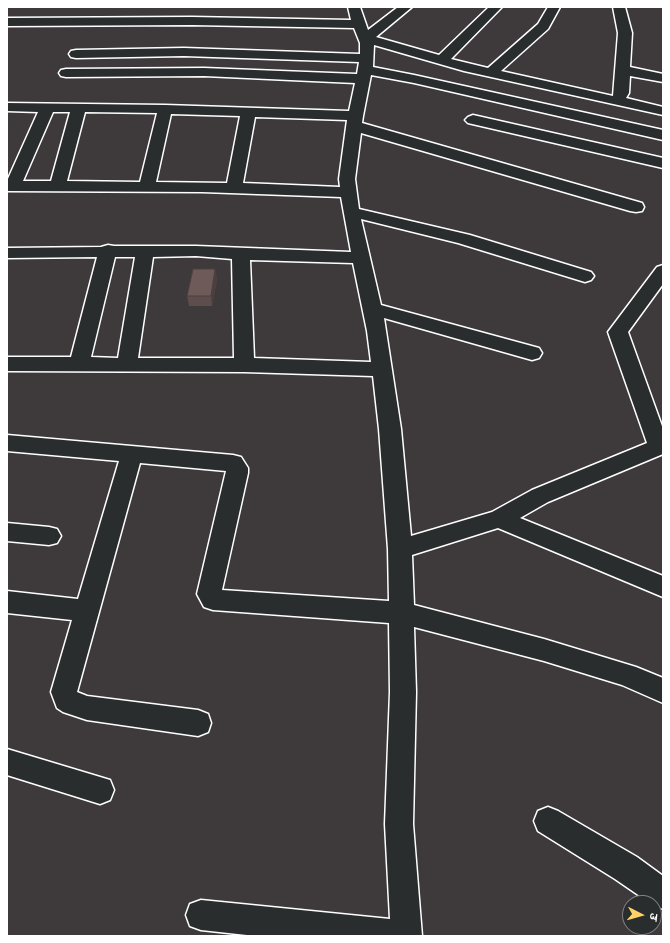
<!DOCTYPE html>
<html>
<head>
<meta charset="utf-8">
<style>
  body { margin:0 }
  #map { position:relative; width:670px; height:943px; overflow:hidden; background:#3e3a3b; font-family:Kalam,"Playpen Sans Deva",sans-serif }
  canvas { display:block }
  .frame { position:absolute; inset:0; border:8px solid #fff; pointer-events:none }
  .north { position:absolute; left:622px; top:895px; width:40px; height:40px; box-sizing:border-box; background:#2a2d2e; border:1px solid #7f8182; border-radius:50%; rotate:96deg; font-size:11px; font-weight:700; line-height:16px; text-align:center; color:#fff }
  .north::after { content:''; display:block; margin:auto; width:14px; height:18px; background:#ffd166; clip-path:polygon(50% 0,100% 100%,50% 72%,0 100%) }
</style>
</head>
<body>
<div id="map">
<canvas width="670" height="943"></canvas>
<div class="frame"></div>
<div class="north">उ</div>
</div>
<script>
const context = document.querySelector('canvas').getContext('2d');
context.lineJoin = 'round';
const toPath = rows => new Path2D(rows.map(r => 'M' + r).join(''));
function stroke(path, color, width, dash) { context.strokeStyle = color; context.lineWidth = width; context.lineCap = dash ? 'butt' : 'round'; context.setLineDash(dash || []); context.stroke(path); }
function paint(path, color) { context.fillStyle = color; context.fill(path, 'evenodd'); }
const minor = toPath([
  [348,7,360,7,368,30,398,7,412,7,376,37,439,55,489,7,502,7,451,59,488,68,538,24,548,7,560,7,548,29,501,71,613,96,618,33,613,7,625,7,632,33,630,67,663,74,663,82,630,76,629,93,626,98,663,107,663,115,464,71,374,45,373,67,414,75,663,130,663,140,414,83,371,75,363,116,362,123,642,203,644,207,642,211,636,212,630,211,361,133,355,179,359,209,470,235,591,272,594,276,591,280,585,282,458,243,361,219,381,305,539,348,542,353,539,358,532,360,384,318,401,429,411,536,492,512,532,490,647,443,608,332,657,267,663,265,663,284,628,332,663,429,663,454,548,502,520,518,663,576,663,597,498,528,412,555,414,605,544,639,636,667,663,678,663,703,622,685,544,661,414,627,416,692,413,824,422,936,256,936,201,930,190,926,186,915,190,904,201,900,390,919,385,824,390,692,389,623,213,610,204,607,197,594,226,471,140,463,77,692,87,696,198,710,208,714,211,723,208,732,198,736,87,720,63,712,57,708,51,692,72,620,7,613,7,591,78,599,119,461,7,451,7,435,233,455,241,457,248,468,248,473,222,590,389,601,388,549,379,429,373,376,244,372,7,371,7,357,71,357,97,257,7,258,7,248,101,247,108,245,114,246,196,246,351,252,341,197,202,192,7,191,7,181,38,112,7,111,7,103,165,105,349,111,355,83,204,76,66,77,61,76,59,73,61,70,66,69,204,68,357,74,359,62,184,56,76,58,71,57,69,54,71,51,76,50,184,48,360,54,360,43,354,28,192,25,7,26,7,18,192,17,351,20,348,7],
  [53,112,70,112,51,181,23,181,53,112],
  [85,112,157,113,140,182,67,181,85,112],
  [171,114,240,116,227,183,156,182,171,114],
  [255,117,347,120,339,179,340,187,243,183,255,117],
  [196,256,232,259,234,358,138,358,153,257,196,256],
  [115,257,135,257,118,358,91,357,115,257],
  [250,260,353,263,367,331,371,362,254,358,250,260],
  [473,115,663,158,663,168,468,123,465,120,468,117,473,115],
  [7,523,49,527,57,529,61,536,57,543,49,545,7,541,7,523],
  [7,749,110,780,114,790,110,800,100,804,7,775,7,749],
  [548,807,558,811,637,857,663,876,663,909,654,905,654,903,650,903,615,879,538,831,534,821,538,811,548,807]
]);
const wall = toPath([
  [215,269,217,279,212,306,189,306,187,296]
]);
const shadedWall = toPath([
  [215,269,217,279,212,306,211,296]
]);
const building = toPath([
  [193,269,215,269,211,296,187,296,193,269]
]);
stroke(minor, '#fff', 3);
paint(minor, '#2a2d2e');
paint(wall, '#5e4d4d');
paint(shadedWall, '#4c3f3e');
paint(building, '#6d5a59');
stroke(building, '#4c3f3e', 1);
</script>
</body>
</html>
